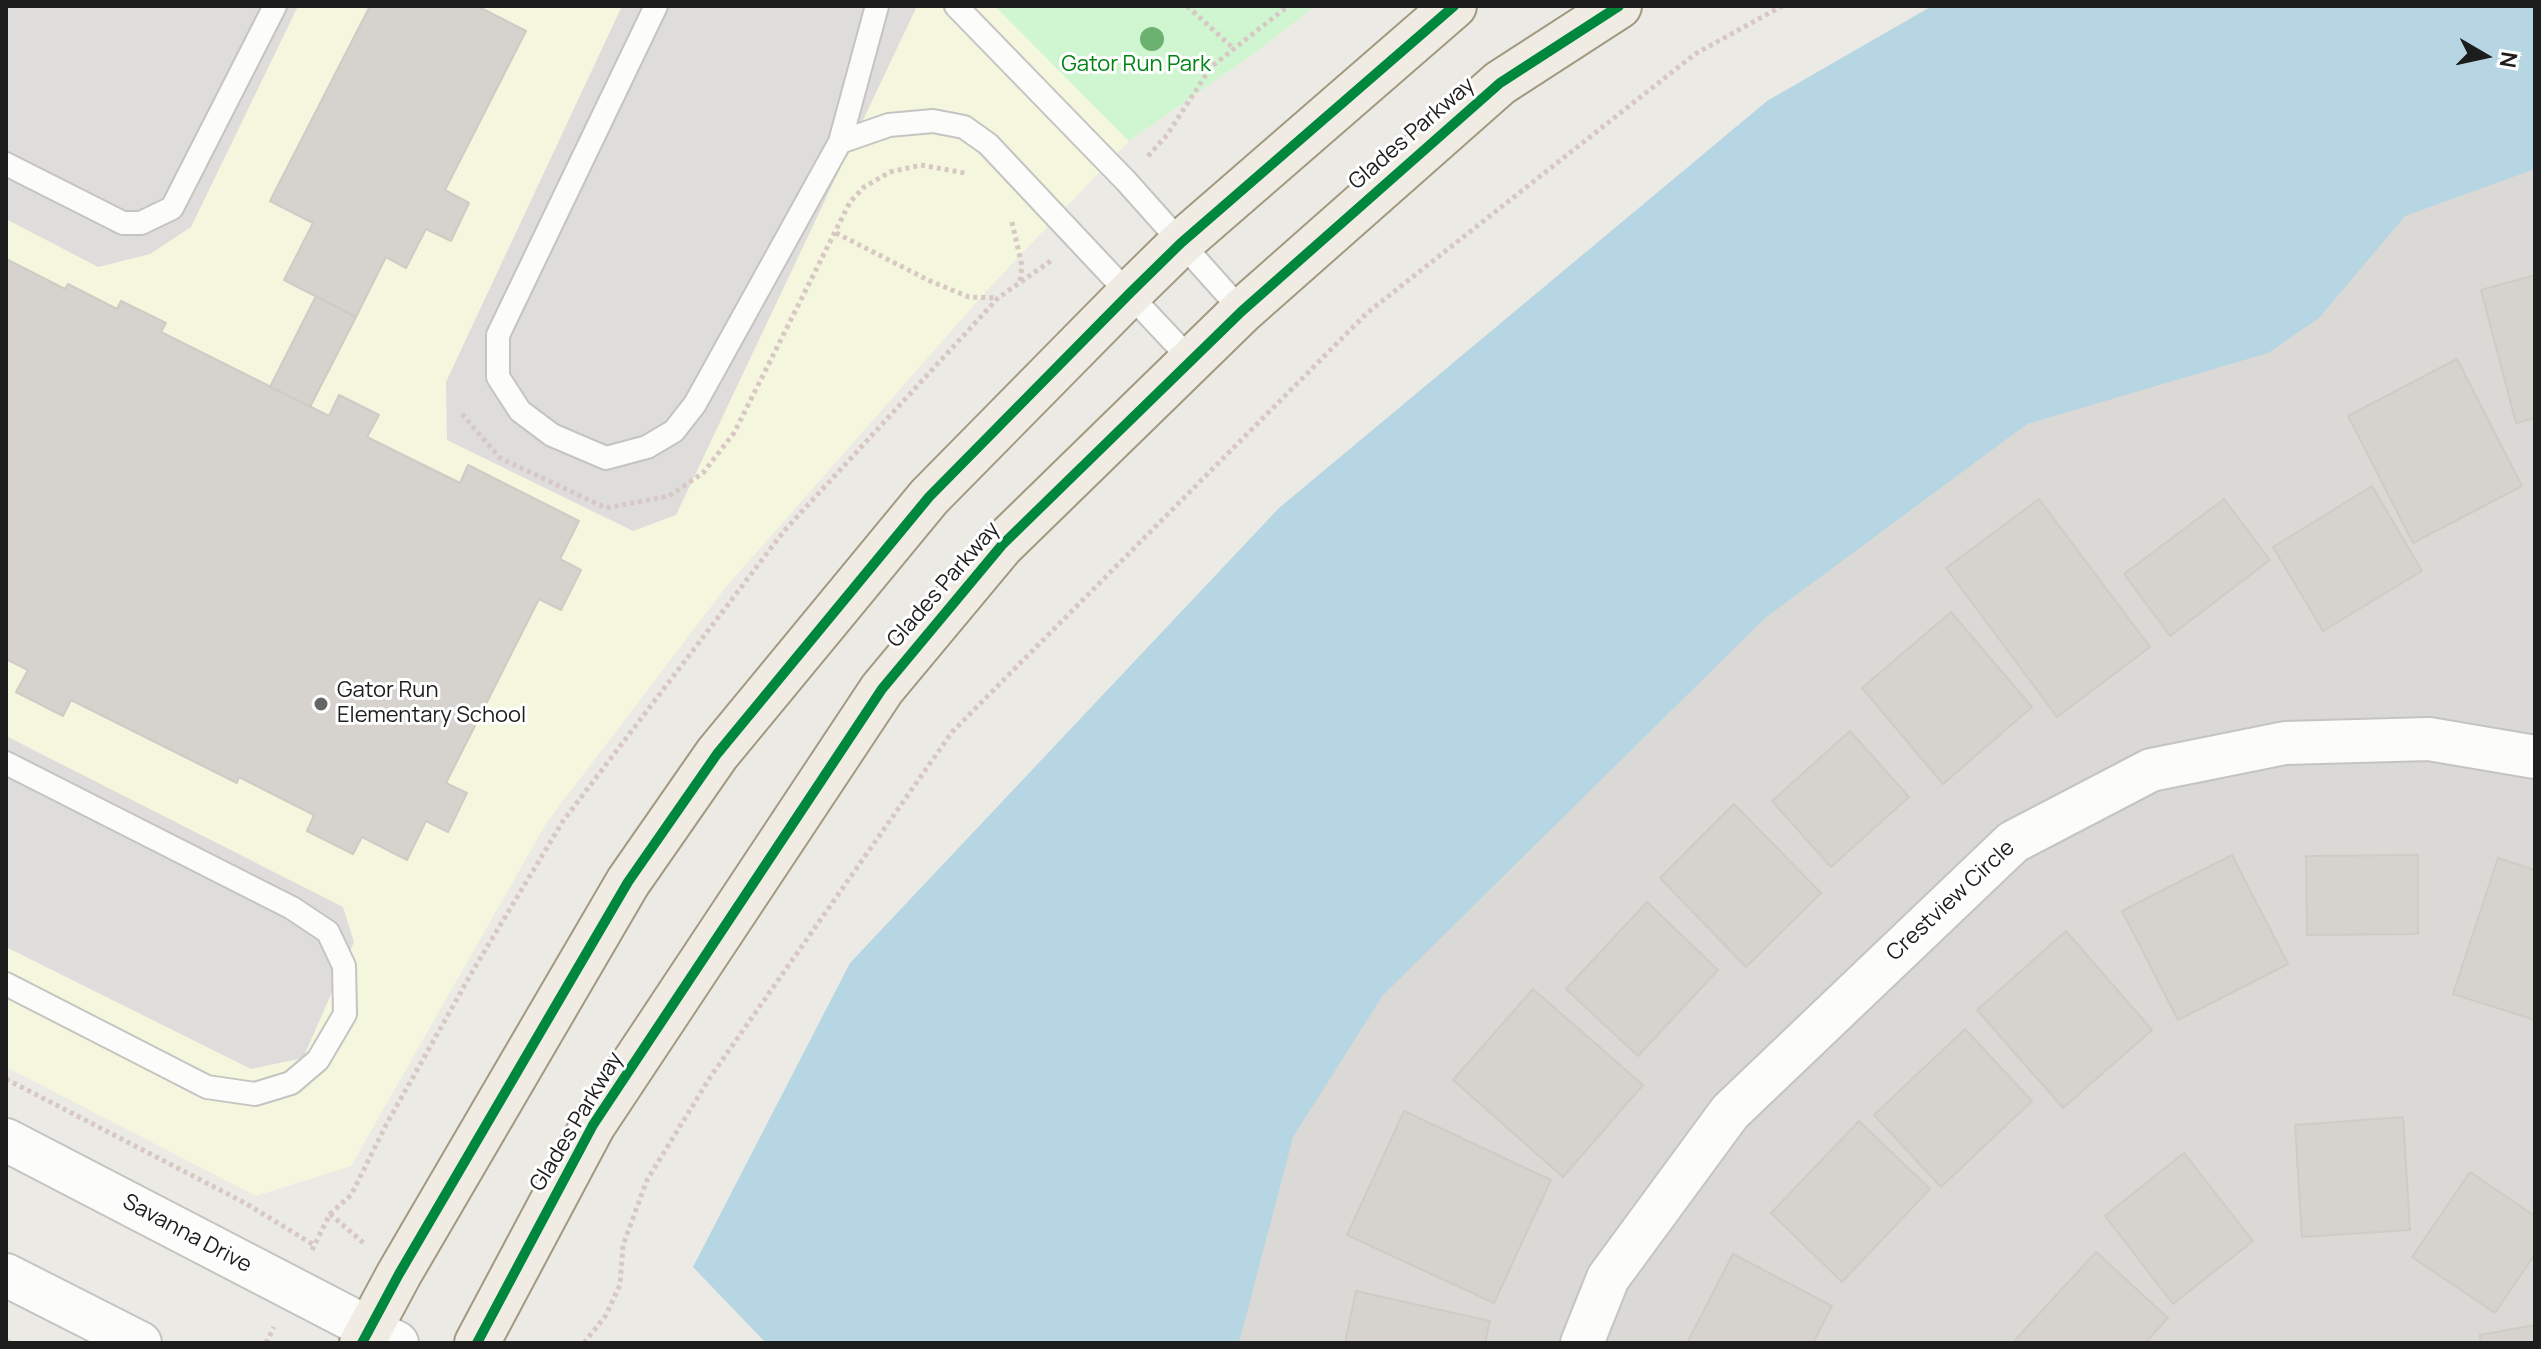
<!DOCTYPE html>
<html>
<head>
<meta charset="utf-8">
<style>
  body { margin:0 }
  #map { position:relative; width:2541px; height:1349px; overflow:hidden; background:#eceae4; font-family:Manrope,sans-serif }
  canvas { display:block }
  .frame { position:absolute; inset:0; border:8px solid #1d1d1d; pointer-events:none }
  .north { position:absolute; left:2445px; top:16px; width:80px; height:80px; -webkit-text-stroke:6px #fff; paint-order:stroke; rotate:99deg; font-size:22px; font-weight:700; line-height:32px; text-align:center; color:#1d1d1d }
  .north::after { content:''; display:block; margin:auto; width:28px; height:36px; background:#1d1d1d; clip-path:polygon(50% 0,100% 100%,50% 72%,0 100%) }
</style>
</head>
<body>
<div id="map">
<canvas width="2541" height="1349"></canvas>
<div class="frame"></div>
<div class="north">N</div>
</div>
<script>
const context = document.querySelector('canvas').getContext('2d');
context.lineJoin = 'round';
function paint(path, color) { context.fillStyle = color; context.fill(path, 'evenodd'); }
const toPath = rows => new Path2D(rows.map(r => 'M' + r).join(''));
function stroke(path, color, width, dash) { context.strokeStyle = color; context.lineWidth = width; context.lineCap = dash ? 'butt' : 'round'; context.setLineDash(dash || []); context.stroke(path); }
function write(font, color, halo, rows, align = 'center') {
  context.font = font + ' Manrope,sans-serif'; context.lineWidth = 6; context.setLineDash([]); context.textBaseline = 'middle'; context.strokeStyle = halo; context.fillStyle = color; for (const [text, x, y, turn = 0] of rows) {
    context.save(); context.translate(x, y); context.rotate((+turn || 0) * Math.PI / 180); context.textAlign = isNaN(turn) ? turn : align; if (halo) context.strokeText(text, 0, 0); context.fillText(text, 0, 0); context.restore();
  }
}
const residential = toPath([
  [2535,76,2535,1343,952,1343,1266,772]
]);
const education = toPath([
  [6,6,995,6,1129,141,990,287,726,587,547,822,351,1166,256,1196,6,1067]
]);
const park = toPath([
  [995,6,1315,6,1256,52,1129,141]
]);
const parking = toPath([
  [6,6,298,6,191,227,150,254,98,267,6,219],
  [622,6,917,6,676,515,633,531,447,440,446,382],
  [6,736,343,907,354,942,303,1058,251,1069,6,947]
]);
const water = toPath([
  [1932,6,2535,6,2535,169,2405,216,2319,318,2268,353,2027,424,1765,618,1383,995,1293,1137,1239,1343,766,1343,693,1267,850,963,1279,508,1767,101]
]);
const building = toPath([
  [370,6,477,6,526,31,445,190,469,203,451,241,426,229,406,268,386,257,356,317,284,280,313,223,270,201,370,6],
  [6,259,65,289,68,284,117,309,121,301,166,323,161,332,329,416,339,395,379,415,367,437,460,483,468,465,579,521,560,559,581,570,561,610,539,599,446,783,467,793,448,832,426,821,407,860,362,837,353,854,307,831,314,815,239,777,237,783,71,700,63,716,16,692,28,670,6,659,6,259],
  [2535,275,2535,418,2516,423,2481,290,2535,275],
  [316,296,356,317,310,407,270,387,316,296],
  [2457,359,2522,486,2413,543,2348,416,2457,359],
  [2372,486,2422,571,2323,631,2273,547,2372,486],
  [2039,499,2150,647,2057,717,1946,568,2039,499],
  [2224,499,2270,560,2170,636,2124,574,2224,499],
  [1951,612,2032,707,1943,784,1862,688,1951,612],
  [1850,731,1909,797,1831,867,1772,801,1850,731],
  [1734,804,1821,893,1746,967,1660,878,1734,804],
  [2232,855,2288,964,2178,1020,2122,911,2232,855],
  [2418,855,2418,934,2307,935,2306,856,2418,855],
  [2498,858,2535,870,2535,1020,2453,994,2498,858],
  [1647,902,1718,970,1638,1056,1566,989,1647,902],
  [2066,931,2152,1030,2063,1108,1977,1010,2066,931],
  [1533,989,1643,1085,1563,1177,1453,1080,1533,989],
  [1965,1029,2032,1101,1941,1187,1874,1115,1965,1029],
  [1404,1111,1551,1180,1494,1303,1347,1235,1404,1111],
  [2403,1117,2410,1230,2302,1237,2295,1125,2403,1117],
  [1859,1121,1930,1189,1842,1282,1771,1213,1859,1121],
  [2184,1153,2253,1241,2173,1304,2105,1216,2184,1153],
  [2470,1172,2535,1216,2535,1254,2495,1313,2412,1257,2470,1172],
  [2096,1252,2168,1318,2145,1343,2018,1343,2015,1340,2096,1252],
  [1733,1254,1832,1306,1813,1343,1687,1343,1733,1254],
  [1356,1291,1490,1321,1485,1343,1345,1343,1356,1291],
  [2535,1325,2535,1343,2481,1343,2480,1335,2535,1325]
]);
const path = toPath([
  [1187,6,1233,48],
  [1148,156,1167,135,1211,67,1288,6],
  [1012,222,1022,266,1020,282],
  [836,233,930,281,969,297,997,298],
  [462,414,500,458,606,508,669,496,703,473,734,433,850,202,864,187,890,172,921,165,965,173],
  [6,1079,245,1203,314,1245],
  [330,1214,366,1245],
  [312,1250,330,1214,351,1195,386,1125,475,967,563,821,784,531,998,298,1052,260],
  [6,1341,10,1343],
  [266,1343,274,1327],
  [584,1343,606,1315,620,1285,623,1245,647,1180,711,1076,952,732,1367,313,1695,54,1782,6]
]);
const lane = toPath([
  [656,6,498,335,498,377,520,411,552,435,606,458,647,447,674,431,695,404,840,142,877,6],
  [956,6,1126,181,1242,311],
  [840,142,889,125,933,121,964,127,988,144,1191,360],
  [6,164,123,223,141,223,172,208,275,6],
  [6,763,292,908,328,932,344,966,345,1014,318,1060,291,1083,255,1094,207,1087,6,984]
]);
const street = toPath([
  [6,1140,397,1343],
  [6,1275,140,1343],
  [1582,1343,1608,1278,1730,1112,2013,842,2151,770,2285,743,2429,739,2535,757]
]);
const primary = toPath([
  [362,1343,399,1274,628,882,717,754,929,497,1130,293,1181,243,1454,6],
  [477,1343,593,1125,882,689,1002,545,1242,311,1500,83,1619,6]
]);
const cycleway = toPath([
  [362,1343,399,1274,628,882,717,754,929,497,1130,293,1181,243,1454,6],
  [477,1343,593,1125,882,689,1002,545,1242,311,1500,83,1619,6]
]);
const trees = [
  [1152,39]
];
const markers = [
  [321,704,8,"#656563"]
];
const parkNames = [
  ["Gator Run Park",1136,65]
];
const streetNames = [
  ["Glades Parkway",1412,134,-41],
  ["Glades Parkway",944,585,-49],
  ["Crestview Circle",1951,901,-43],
  ["Glades Parkway",577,1122,-59],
  ["Savanna Drive",187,1234,28]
];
const poiNames = [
  ["Gator Run",337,691],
  ["Elementary School",337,716]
];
paint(residential, '#dbd9d6');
paint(education, '#f5f6de');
paint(park, '#d0f6d1');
paint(parking, '#dedddb');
paint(water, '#b5d6e2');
paint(building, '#d6d3cf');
stroke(building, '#cfcbc5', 2);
stroke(lane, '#c4c4c1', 26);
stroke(street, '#c4c4c1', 46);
stroke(primary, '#a29981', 48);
stroke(path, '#d7c8c4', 5, [4, 4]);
stroke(lane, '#fcfcfb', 22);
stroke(street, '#fcfcfb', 42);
stroke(primary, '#f0ece3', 44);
stroke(cycleway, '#00873e', 10);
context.fillStyle = '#6bb271';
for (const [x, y] of trees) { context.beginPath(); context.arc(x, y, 12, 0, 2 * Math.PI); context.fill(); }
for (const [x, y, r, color] of markers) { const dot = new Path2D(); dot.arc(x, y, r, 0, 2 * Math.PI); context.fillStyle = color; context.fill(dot); stroke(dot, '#fff', 3); }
write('22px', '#018413', '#fff', parkNames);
write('22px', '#1d1d1d', '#fff', streetNames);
write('22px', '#1d1d1d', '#fff', poiNames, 'left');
</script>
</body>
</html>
